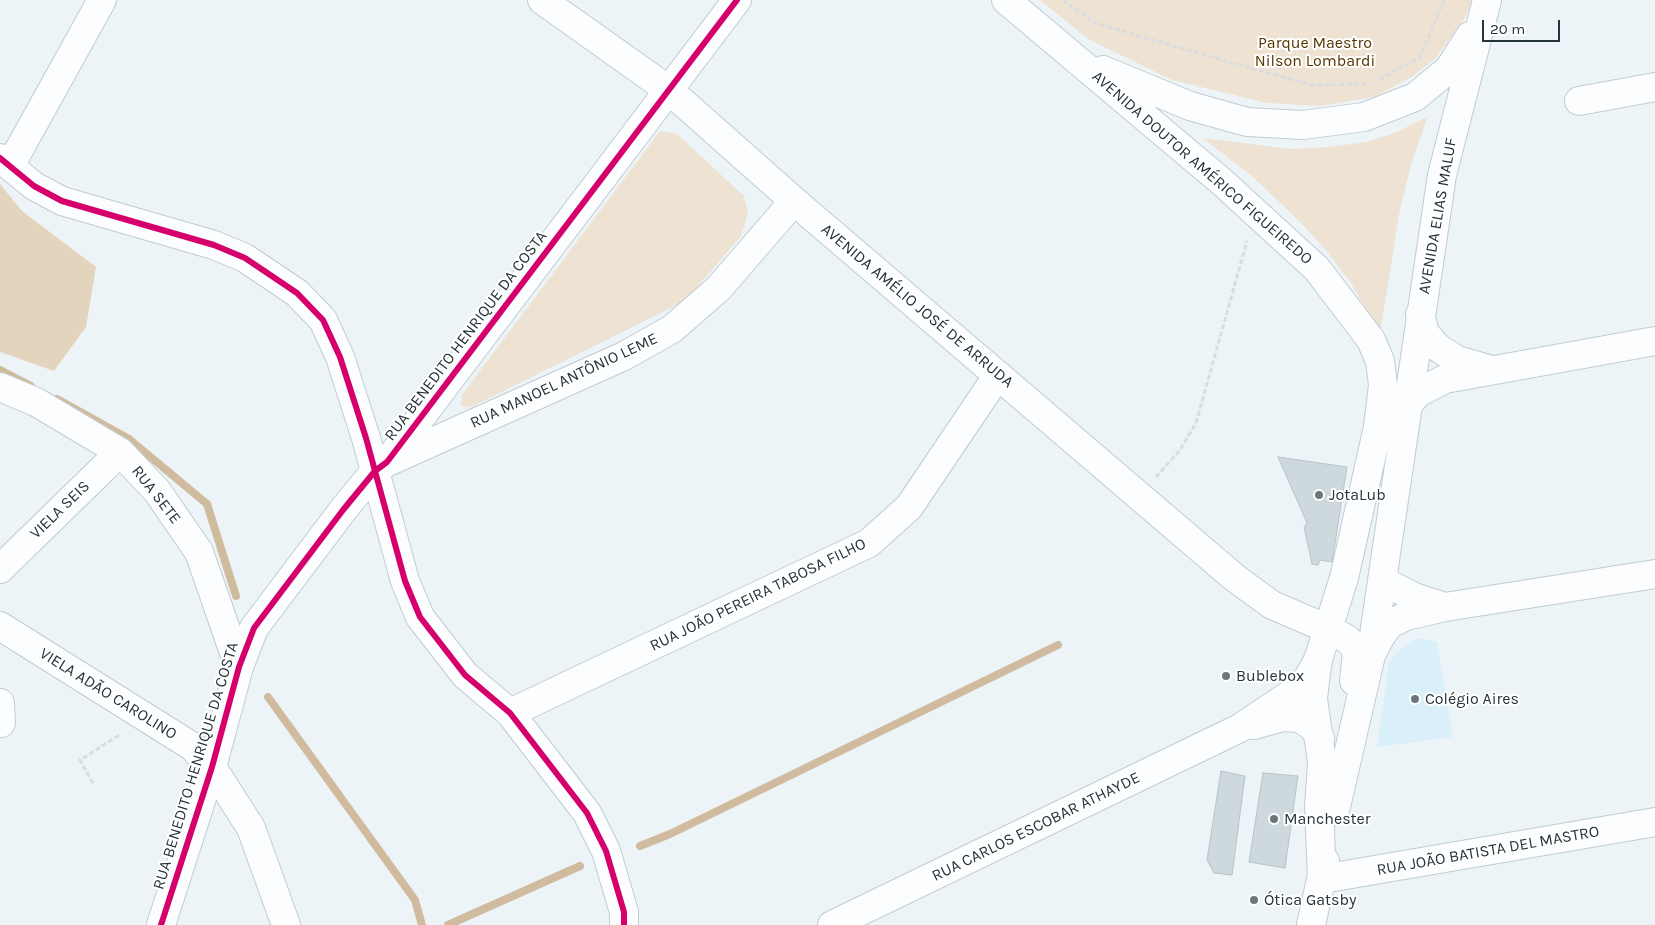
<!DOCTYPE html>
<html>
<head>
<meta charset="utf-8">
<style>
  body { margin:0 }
  #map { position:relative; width:1655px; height:925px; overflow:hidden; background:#ecf4f7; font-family:Karla,sans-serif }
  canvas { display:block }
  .scale { position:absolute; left:1482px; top:20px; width:78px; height:22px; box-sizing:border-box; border:2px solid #25343a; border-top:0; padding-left:6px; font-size:15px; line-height:18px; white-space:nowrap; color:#25343a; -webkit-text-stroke:4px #fff; paint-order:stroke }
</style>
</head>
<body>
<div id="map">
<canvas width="1655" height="925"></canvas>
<div class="scale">20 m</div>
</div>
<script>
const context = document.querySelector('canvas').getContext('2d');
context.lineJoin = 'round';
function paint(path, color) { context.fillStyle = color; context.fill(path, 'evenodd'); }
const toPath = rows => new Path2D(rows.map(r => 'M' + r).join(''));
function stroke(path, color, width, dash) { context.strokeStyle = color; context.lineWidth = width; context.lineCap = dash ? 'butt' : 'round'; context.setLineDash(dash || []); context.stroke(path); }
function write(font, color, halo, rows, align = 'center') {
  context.font = font + ' Karla,sans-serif'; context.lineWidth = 4; context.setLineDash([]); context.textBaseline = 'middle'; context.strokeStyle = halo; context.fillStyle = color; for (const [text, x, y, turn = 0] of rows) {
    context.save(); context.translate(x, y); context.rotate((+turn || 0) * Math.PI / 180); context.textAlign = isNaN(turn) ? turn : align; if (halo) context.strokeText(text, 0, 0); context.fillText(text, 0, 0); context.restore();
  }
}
const built = toPath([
  [1417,638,1437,642,1453,737,1377,747,1389,662,1398,651]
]);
const green = toPath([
  [1040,0,1473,0,1463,21,1435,59,1410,78,1374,97,1320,106,1267,103,1172,80,1088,39],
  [1428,116,1412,161,1400,209,1380,333,1351,283,1326,250,1297,219,1253,177,1203,138,1290,149,1328,147,1367,142,1397,132],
  [660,131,677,134,744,196,748,213,741,236,685,301,471,407,461,406,462,395]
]);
const forest = toPath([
  [0,184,22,211,96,267,86,327,54,371,0,352]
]);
const stream = toPath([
  [0,370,31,386],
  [57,399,129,439,207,504,236,596],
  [268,697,415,900,422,925],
  [640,846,670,834,1058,645],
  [448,925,580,866]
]);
const building = toPath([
  [1278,457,1347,467,1332,562,1320,560,1318,565,1312,564,1304,527,1307,523,1278,457],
  [1221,771,1245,776,1232,875,1214,873,1207,860,1221,771],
  [1263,773,1298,776,1285,868,1249,862,1263,773]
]);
const path = toPath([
  [1063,0,1095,23,1250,68,1312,85,1371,84],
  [1379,80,1420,57,1444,0],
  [1156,477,1180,450,1196,423,1247,241],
  [93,783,80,760,121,734]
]);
const minor = toPath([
  [542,0,670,91,794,201,1235,578,1272,605,1328,629],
  [1579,101,1655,87],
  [0,158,34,186,62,201,214,245,245,258,297,293,323,320,340,357,366,438,405,581,420,617,465,675,510,713,587,813,606,851,624,912,624,925],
  [10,166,102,0],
  [1420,314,1425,333,1437,347,1457,360,1488,369],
  [0,387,36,402,120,452,157,491,199,552,239,667],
  [1407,406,1418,393,1445,379,1655,341],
  [390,461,624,356,672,329,718,289,794,201],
  [0,569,120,452],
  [1383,581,1414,597,1445,607],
  [0,626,193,747,199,754,212,767,251,828,286,925],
  [1371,655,1382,634,1390,624,1406,616,1445,607,1655,574],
  [0,703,1,723],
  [510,713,869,543,909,507,998,375],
  [1254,725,1282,717,1299,718,1312,726,1320,738],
  [1322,879,1655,822],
  [161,925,212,767,239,667,254,628,343,510,375,471,387,462,737,0],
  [832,925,1240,728,1294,692,1308,678,1318,660]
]);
const major = toPath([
  [1006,0,1222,182,1317,269,1371,340,1380,361,1383,385,1378,427,1344,578,1318,660,1315,680,1313,699,1322,762,1319,807,1322,879],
  [1103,70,1190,106,1247,122,1303,125,1364,117,1415,97,1449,69,1470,36],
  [1328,629,1347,639,1354,646,1357,652,1354,681],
  [1335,811,1371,655,1442,175,1487,0],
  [1311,925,1325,861]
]);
const cycleway = toPath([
  [0,158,34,186,62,201,214,245,245,258,297,293,323,320,340,357,366,438,405,581,420,617,465,675,510,713,587,813,606,851,624,912,624,925],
  [161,925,212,767,239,667,254,628,343,510,375,471,387,462,737,0]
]);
const markers = [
  [1319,495,5,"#6b777c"],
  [1226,676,5,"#6b777c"],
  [1415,699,5,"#6b777c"],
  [1274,819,5,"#6b777c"],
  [1254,900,5,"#6b777c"]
];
const parkNames = [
  ["Parque Maestro",1315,43],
  ["Nilson Lombardi",1315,61]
];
const streetNames = [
  ["AVENIDA DOUTOR AMÉRICO FIGUEIREDO",1202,168,41],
  ["AVENIDA ELIAS MALUF",1438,216,-80],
  ["AVENIDA AMÉLIO JOSÉ DE ARRUDA",917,306,40],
  ["RUA BENEDITO HENRIQUE DA COSTA",466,336,-53],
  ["RUA MANOEL ANTÔNIO LEME",564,381,-25],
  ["RUA SETE",156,495,52],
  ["VIELA SEIS",60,510,-44],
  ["RUA JOÃO PEREIRA TABOSA FILHO",758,595,-26],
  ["VIELA ADÃO CAROLINO",108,694,32],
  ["RUA BENEDITO HENRIQUE DA COSTA",196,766,-73],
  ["RUA CARLOS ESCOBAR ATHAYDE",1036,827,-26],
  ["RUA JOÃO BATISTA DEL MASTRO",1488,851,-10]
];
const poiNames = [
  ["JotaLub",1329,495],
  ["Bublebox",1236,676],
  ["Colégio Aires",1425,699],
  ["Manchester",1284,819],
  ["Ótica Gatsby",1264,900]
];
paint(built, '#d9f0fa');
paint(green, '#eee2d3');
paint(forest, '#e3d4bd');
stroke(stream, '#d1bb9f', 8);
paint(building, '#ced9dd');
stroke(building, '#b9c3c7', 1);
stroke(minor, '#c1ccd0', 30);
stroke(major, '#c1ccd0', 30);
stroke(path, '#daddde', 3, [5, 2.5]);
stroke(minor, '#fcfdfe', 28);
stroke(major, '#fcfdfe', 28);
stroke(cycleway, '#d6006c', 6);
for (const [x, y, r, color] of markers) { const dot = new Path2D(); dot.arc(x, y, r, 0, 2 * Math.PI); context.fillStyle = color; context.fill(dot); stroke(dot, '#fff', 2); }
write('16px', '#573600', '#fff', parkNames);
write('16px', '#25343a', '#fff', streetNames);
write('16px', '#25343a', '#fff', poiNames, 'left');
</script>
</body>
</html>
